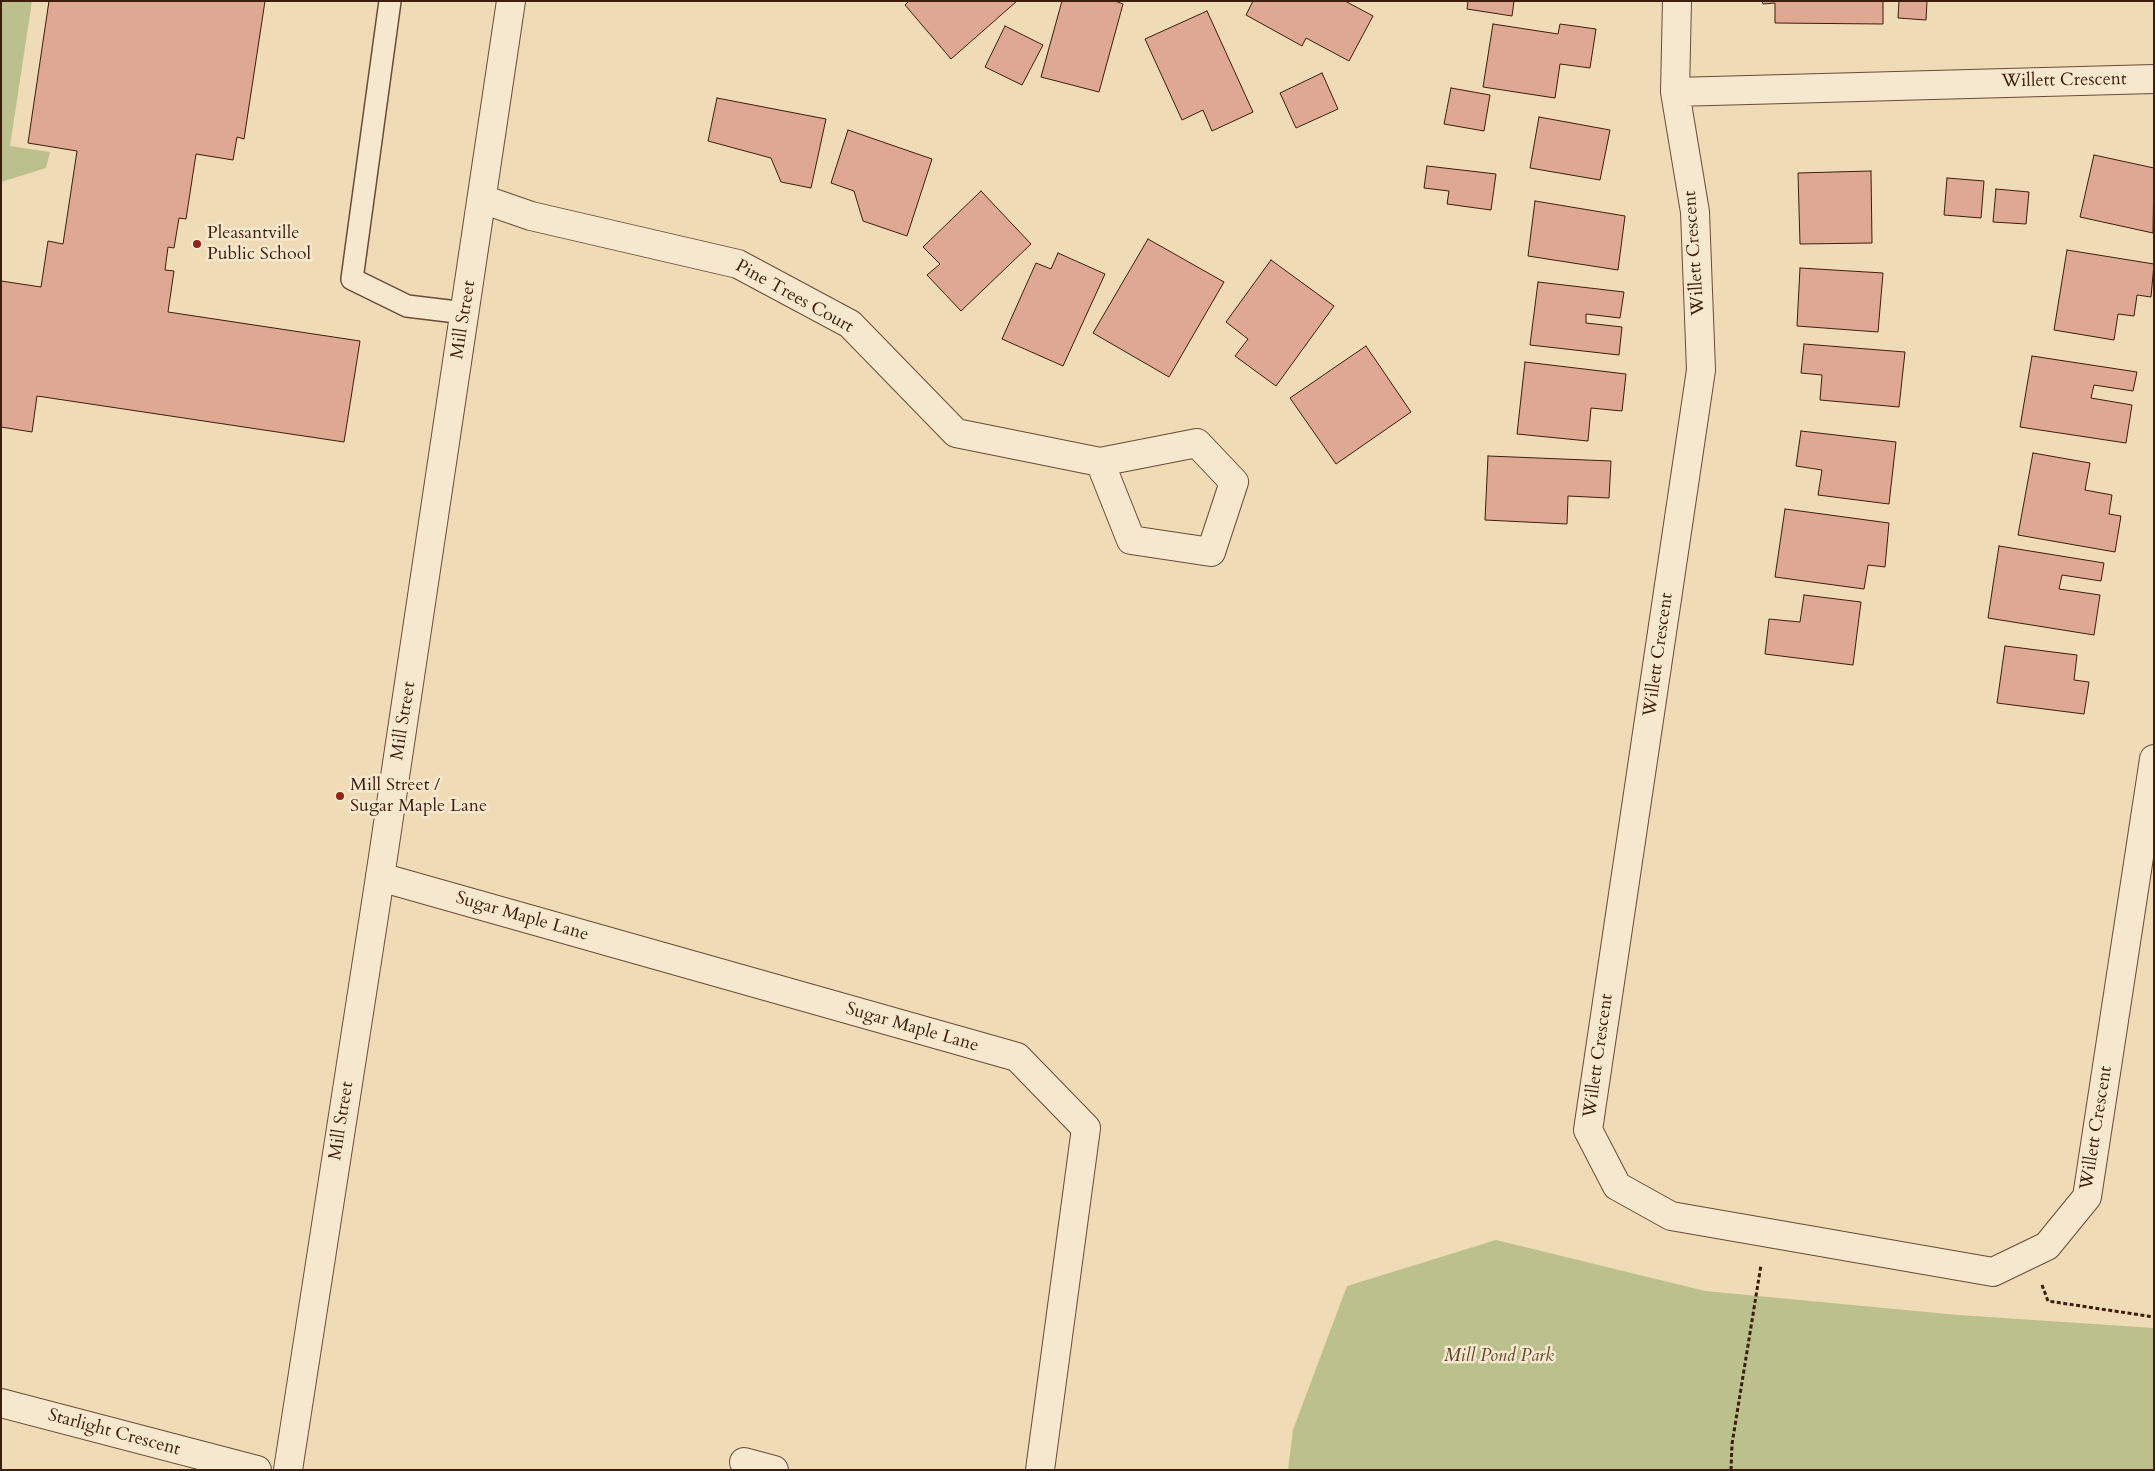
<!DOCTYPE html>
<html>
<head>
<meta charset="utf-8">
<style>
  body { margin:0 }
  #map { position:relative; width:2155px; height:1471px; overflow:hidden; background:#efdbb5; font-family:Cardo,serif }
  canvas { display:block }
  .frame { position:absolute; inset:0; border:2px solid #3d1d0b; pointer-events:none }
</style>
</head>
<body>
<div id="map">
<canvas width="2155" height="1471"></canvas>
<div class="frame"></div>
</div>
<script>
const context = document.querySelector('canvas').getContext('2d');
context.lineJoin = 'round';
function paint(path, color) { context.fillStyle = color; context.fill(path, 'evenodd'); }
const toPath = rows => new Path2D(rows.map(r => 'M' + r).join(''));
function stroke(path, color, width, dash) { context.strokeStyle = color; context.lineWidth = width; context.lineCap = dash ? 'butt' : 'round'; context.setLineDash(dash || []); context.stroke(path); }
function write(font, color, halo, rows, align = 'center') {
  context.font = font + ' Cardo,serif'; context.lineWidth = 5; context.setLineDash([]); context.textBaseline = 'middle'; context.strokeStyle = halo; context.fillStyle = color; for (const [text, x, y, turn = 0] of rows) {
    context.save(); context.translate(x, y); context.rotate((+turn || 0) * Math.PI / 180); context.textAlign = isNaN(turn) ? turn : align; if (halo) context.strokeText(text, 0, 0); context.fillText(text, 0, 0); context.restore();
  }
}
const green = toPath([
  [1,1,32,1,10,146,50,152,46,168,1,182],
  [1496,1240,1705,1291,1958,1315,2154,1328,2154,1470,1288,1470,1293,1430,1347,1286]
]);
const building = toPath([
  [49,1,265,1,244,139,237,137,233,160,196,154,186,219,179,218,174,248,168,247,165,270,174,271,168,312,360,341,344,442,37,396,32,432,1,427,1,281,41,287,48,241,63,244,77,151,28,143,49,1],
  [909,1,1017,1,951,59,905,5,909,1],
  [1062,1,1115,1,1123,4,1099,92,1041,77,1062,1],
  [1253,1,1345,1,1373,16,1349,61,1306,38,1302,46,1246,15,1253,1],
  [1468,1,1514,1,1512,16,1467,9,1468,1],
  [1762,1,1883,1,1883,24,1775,23,1775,3,1763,4,1762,1],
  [1899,1,1927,1,1926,20,1898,18,1899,1],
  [1207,11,1253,112,1212,131,1203,110,1182,120,1145,39,1207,11],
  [1493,24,1558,34,1560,24,1596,29,1590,68,1560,64,1555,98,1483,87,1493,24],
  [1005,26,1043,45,1022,85,985,67,1005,26],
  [1322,73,1338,109,1296,128,1280,93,1322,73],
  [1451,88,1490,95,1484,131,1444,124,1451,88],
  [717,98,826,119,811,188,781,182,771,158,708,141,717,98],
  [1539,117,1610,130,1600,180,1530,168,1539,117],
  [848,130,932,159,907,236,863,221,854,191,831,183,848,130],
  [2094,155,2154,168,2153,233,2080,217,2094,155],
  [1427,166,1496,174,1491,210,1447,204,1449,191,1424,188,1427,166],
  [1871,171,1872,243,1800,244,1798,173,1871,171],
  [1947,178,1984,181,1981,218,1944,215,1947,178],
  [1996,189,2029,192,2026,224,1993,222,1996,189],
  [981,191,1031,244,961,311,927,275,940,264,923,247,981,191],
  [1535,201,1625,216,1618,270,1528,256,1535,201],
  [1148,239,1224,282,1169,377,1093,333,1148,239],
  [2067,250,2154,264,2151,297,2137,295,2134,316,2118,314,2114,340,2054,330,2067,250],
  [1058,253,1105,274,1063,366,1002,339,1036,263,1051,269,1058,253],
  [1271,260,1334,306,1276,386,1235,356,1248,339,1226,322,1271,260],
  [1800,268,1883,273,1878,332,1797,326,1800,268],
  [1538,282,1624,292,1620,318,1586,314,1586,323,1622,327,1619,355,1530,345,1538,282],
  [1804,344,1905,352,1899,407,1820,400,1822,375,1801,373,1804,344],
  [1366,346,1411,412,1336,464,1290,398,1366,346],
  [2032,356,2137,372,2133,391,2094,385,2091,398,2132,405,2126,443,2020,427,2032,356],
  [1525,362,1626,374,1622,411,1591,408,1588,441,1517,434,1525,362],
  [1801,431,1896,442,1889,504,1818,495,1822,470,1796,466,1801,431],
  [2033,453,2090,463,2085,490,2112,495,2109,514,2121,516,2115,552,2018,535,2033,453],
  [1488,456,1611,461,1609,498,1568,496,1567,524,1485,520,1488,456],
  [1785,509,1889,523,1885,567,1868,565,1864,589,1775,577,1785,509],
  [1999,546,2104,563,2101,581,2062,575,2059,589,2100,595,2094,635,1988,618,1999,546],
  [1804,595,1861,602,1853,665,1765,654,1769,619,1800,622,1804,595],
  [2005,646,2077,655,2074,680,2089,682,2084,714,1997,703,2005,646]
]);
const path = toPath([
  [2042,1285,2048,1301,2154,1317],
  [1731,1470,1732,1444,1761,1265]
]);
const service = toPath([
  [390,1,352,279,407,306,465,313]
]);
const minor = toPath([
  [1677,1,1675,92,1695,212,1701,370,1588,1130,1617,1186,1671,1216,1993,1272,2047,1246,2087,1197,2154,759],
  [1675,92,2154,79],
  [482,199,531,216,738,264,850,324,956,433,1100,462,1131,540,1211,552,1234,482,1197,443,1100,462],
  [380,877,1017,1057,1086,1128,1040,1470],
  [1,1403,257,1470],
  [744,1462,774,1470]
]);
const tertiary = toPath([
  [288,1470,380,877,511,1]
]);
const markers = [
  [197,244,5,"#8f2418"],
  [340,796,5,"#8f2418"]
];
const streetNames = [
  ["Willett Crescent",2064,81,-1],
  ["Willett Crescent",1695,253,-94],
  ["Pine Trees Court",794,297,29],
  ["Mill Street",464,320,-81],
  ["Willett Crescent",1659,655,-82],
  ["Mill Street",404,721,-81],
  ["Sugar Maple Lane",522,917,16],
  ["Sugar Maple Lane",912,1028,16],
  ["Willett Crescent",1599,1056,-82],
  ["Mill Street",342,1121,-81],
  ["Willett Crescent",2097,1128,-81],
  ["Starlight Crescent",114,1433,15]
];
const poiNames = [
  ["Pleasantville",207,234],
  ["Public School",207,255],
  ["Mill Street /",350,786],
  ["Sugar Maple Lane",350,807]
];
const parkNames = [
  ["Mill Pond Park",1499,1357]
];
paint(green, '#bbc08c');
paint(building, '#dfa892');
stroke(building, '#3d1d0b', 1);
stroke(service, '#6a4c36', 24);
stroke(minor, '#6a4c36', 30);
stroke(tertiary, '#6a4c36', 30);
stroke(path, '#3d1d0b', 3, [4, 2.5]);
stroke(service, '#f5e8cf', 21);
stroke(minor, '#f5e8cf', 28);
stroke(tertiary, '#f5e8cf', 28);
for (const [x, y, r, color] of markers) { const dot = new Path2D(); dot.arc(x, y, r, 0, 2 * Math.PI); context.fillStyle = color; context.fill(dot); stroke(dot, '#f5e8cf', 2); }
write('18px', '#3d1d0b', '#f5e8cf', streetNames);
write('18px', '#3d1d0b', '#f5e8cf', poiNames, 'left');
write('italic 18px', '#5c462b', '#f5e8cf', parkNames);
</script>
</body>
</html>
